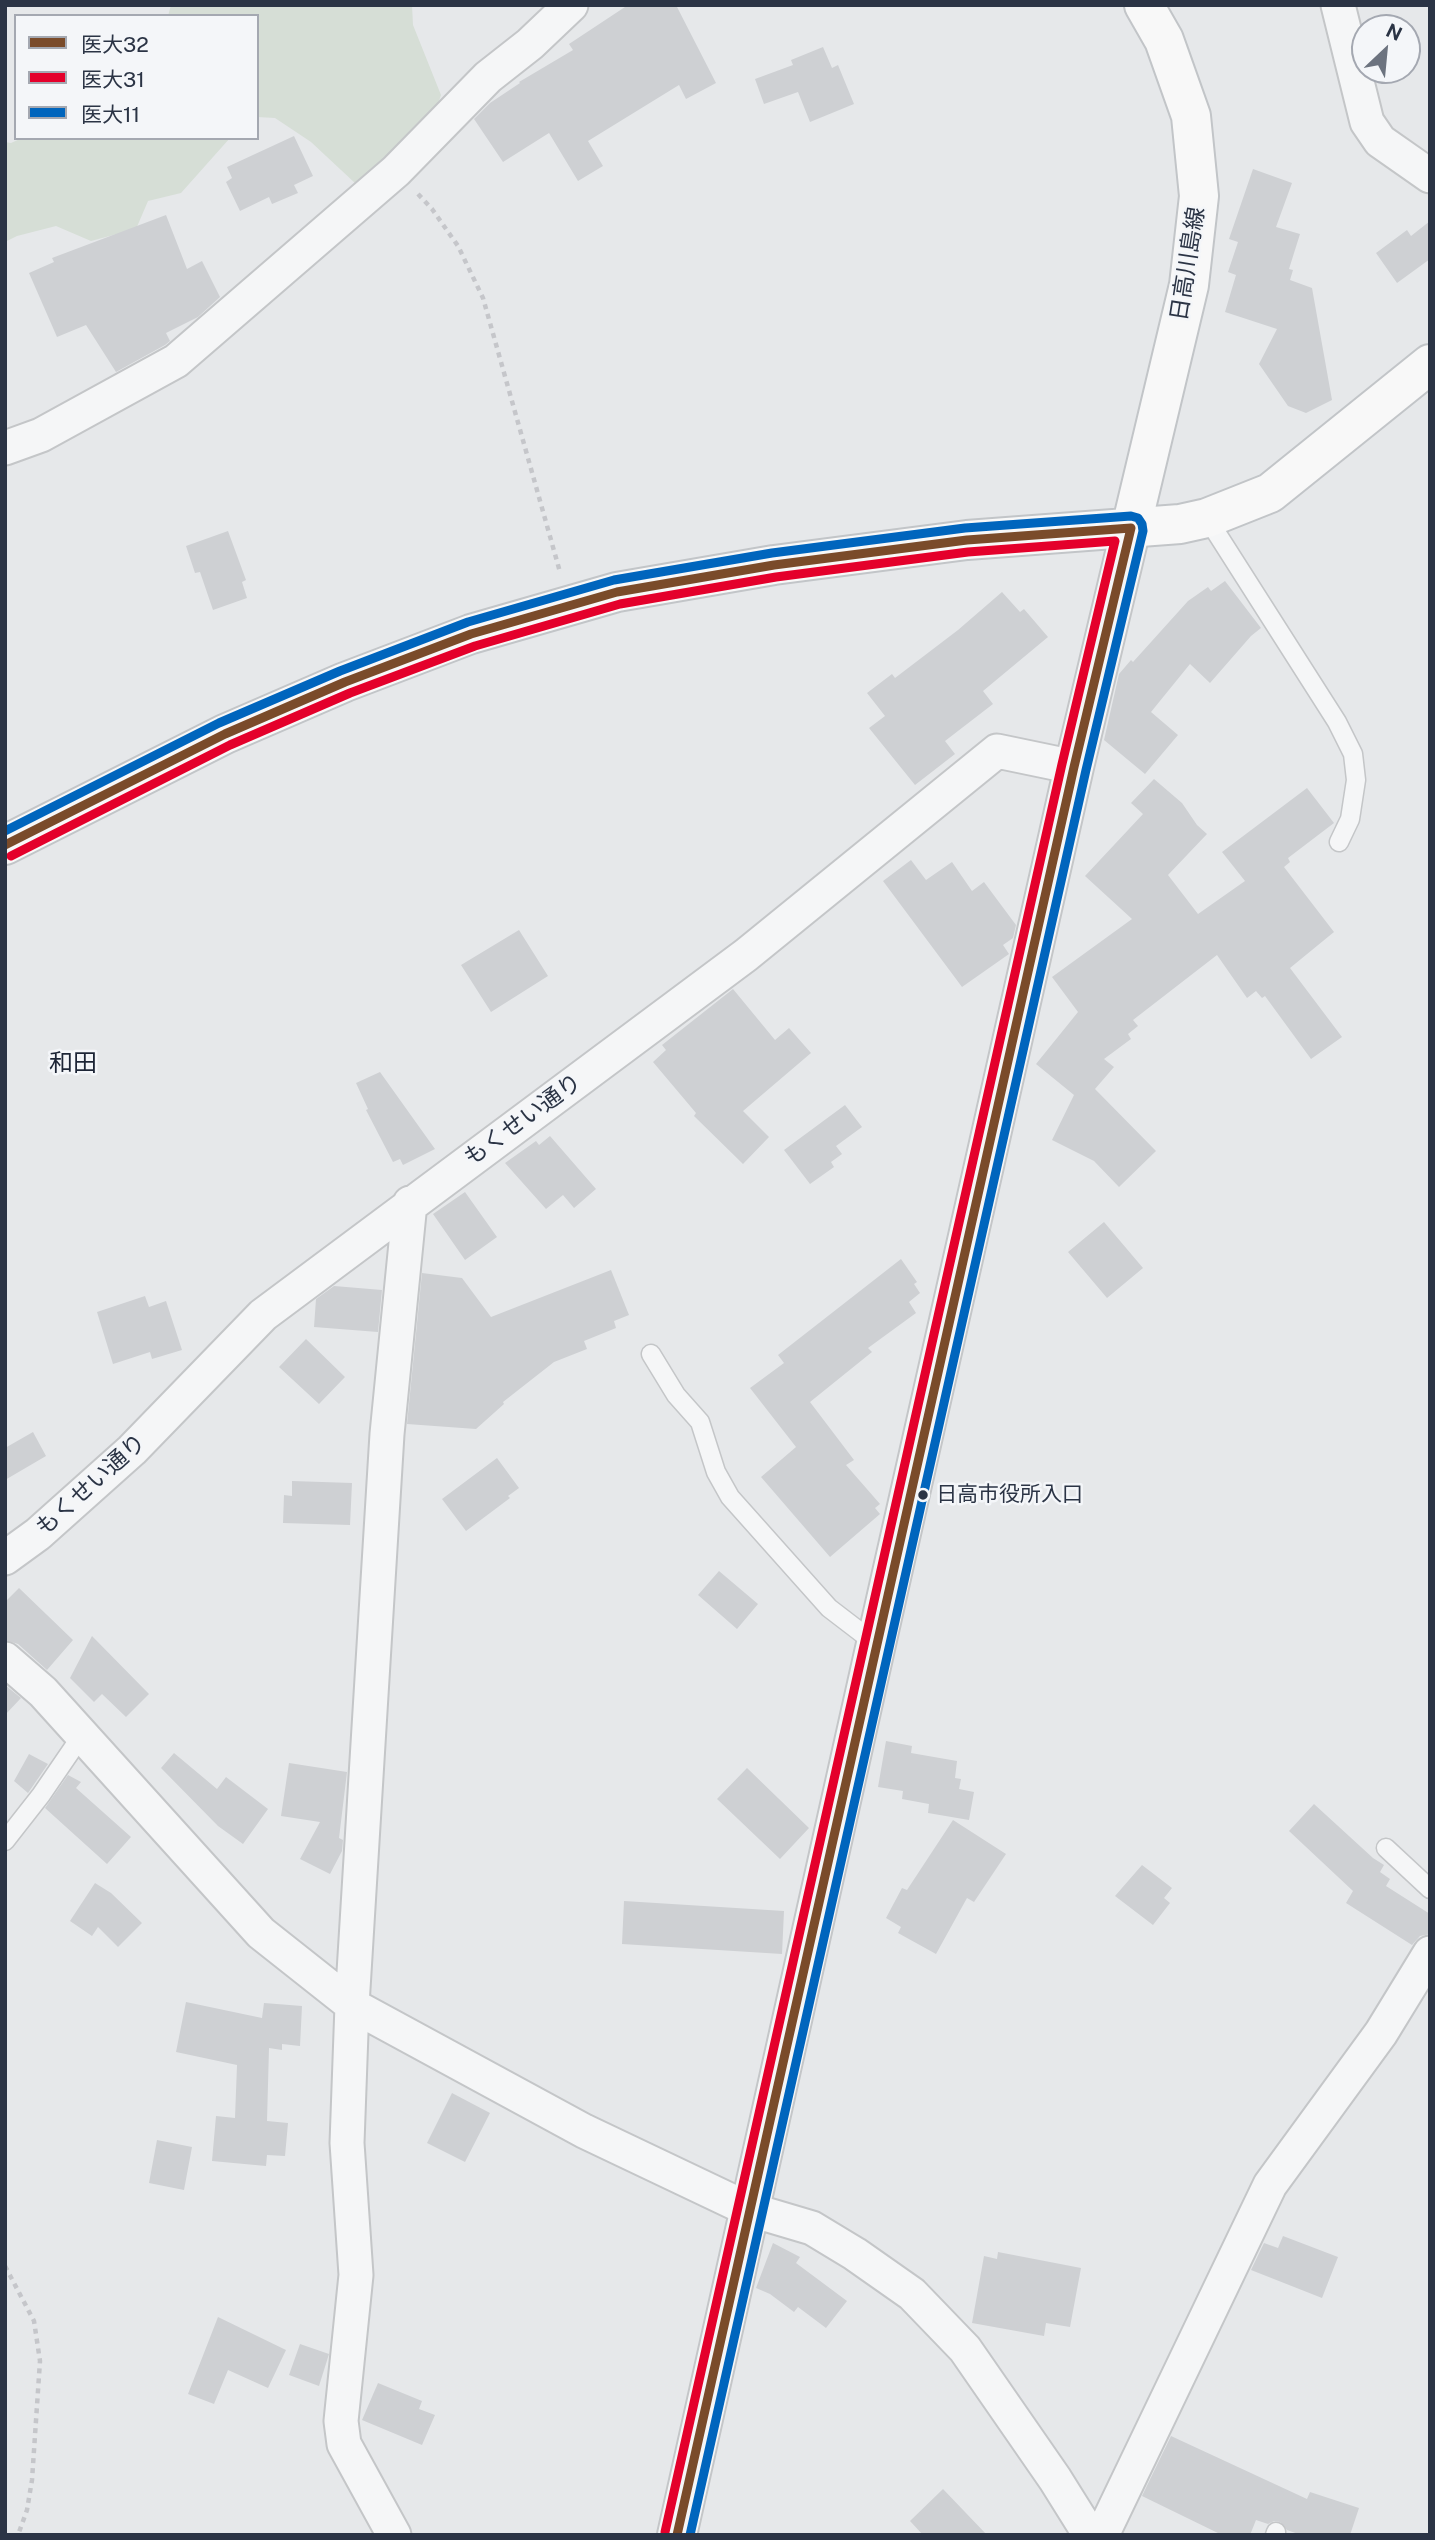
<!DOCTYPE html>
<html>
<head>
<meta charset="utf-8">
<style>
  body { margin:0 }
  #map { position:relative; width:1435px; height:2540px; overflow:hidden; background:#e6e8ea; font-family:"Public Sans","Noto Sans JP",sans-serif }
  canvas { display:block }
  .frame { position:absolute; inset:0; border:7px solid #2b3445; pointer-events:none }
  .legend { position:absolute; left:14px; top:14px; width:245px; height:126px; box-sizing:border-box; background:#f4f6f9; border:2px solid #a4a8b1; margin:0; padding:9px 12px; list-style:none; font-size:21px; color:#2b3445 }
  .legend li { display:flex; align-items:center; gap:14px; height:35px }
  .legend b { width:35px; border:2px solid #a4a8b1 }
  .north { position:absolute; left:1351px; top:14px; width:70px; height:70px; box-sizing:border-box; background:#f4f6f9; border:2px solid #a4a8b1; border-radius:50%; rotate:26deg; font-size:19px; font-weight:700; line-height:28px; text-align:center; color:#2b3445 }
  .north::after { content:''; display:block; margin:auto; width:24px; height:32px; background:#6c737f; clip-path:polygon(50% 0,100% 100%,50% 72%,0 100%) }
</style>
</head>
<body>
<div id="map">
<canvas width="1435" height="2540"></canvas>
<div class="frame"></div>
<ul class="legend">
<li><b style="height:9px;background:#7a4b2a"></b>医大32</li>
<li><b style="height:9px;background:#e4002b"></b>医大31</li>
<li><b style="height:9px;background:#0065bd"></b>医大11</li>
</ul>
<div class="north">N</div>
</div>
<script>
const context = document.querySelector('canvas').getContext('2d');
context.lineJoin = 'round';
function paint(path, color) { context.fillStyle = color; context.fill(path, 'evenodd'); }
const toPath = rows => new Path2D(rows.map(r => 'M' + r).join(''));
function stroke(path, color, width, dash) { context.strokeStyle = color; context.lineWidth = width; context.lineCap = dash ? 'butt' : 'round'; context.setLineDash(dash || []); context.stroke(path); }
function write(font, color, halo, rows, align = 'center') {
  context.font = font + ' "Public Sans","Noto Sans JP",sans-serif'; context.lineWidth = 5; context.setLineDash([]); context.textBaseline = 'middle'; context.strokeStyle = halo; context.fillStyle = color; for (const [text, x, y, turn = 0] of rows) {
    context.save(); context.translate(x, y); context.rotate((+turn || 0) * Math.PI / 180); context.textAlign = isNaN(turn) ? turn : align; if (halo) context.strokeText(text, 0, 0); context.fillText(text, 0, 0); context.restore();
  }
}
const green = toPath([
  [171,5,412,5,413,25,441,95,432,122,356,184,311,142,275,118,257,117,257,16,168,16],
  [22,138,230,138,181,193,148,201,136,229,91,241,56,226,17,236,5,242,5,142,11,143]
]);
const building = toPath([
  [628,5,676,5,716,83,686,99,679,85,588,141,603,166,578,181,549,133,503,162,474,119,490,103,520,83,519,82,573,50,569,44],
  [823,47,832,68,838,65,854,104,810,122,798,92,764,104,755,79,793,65,791,60],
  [294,136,313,176,294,185,298,193,272,204,269,197,240,211,226,182,232,178,227,167],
  [1253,169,1292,183,1276,227,1300,234,1289,269,1293,270,1290,280,1312,288,1332,400,1306,413,1288,406,1259,364,1277,329,1225,312,1236,275,1228,272,1238,242,1229,239],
  [166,215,187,269,202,261,220,297,198,317,166,333,170,341,165,345,116,372,86,325,57,337,29,273,54,262,52,258],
  [1430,221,1430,259,1397,283,1376,253,1407,230,1411,236],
  [228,531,246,580,242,582,247,598,213,610,200,572,195,573,186,546],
  [1225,581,1261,628,1251,636,1210,683,1190,664,1151,712,1178,735,1145,774,1104,740,1119,674,1131,660,1133,662,1188,601,1208,587,1211,591],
  [1002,592,1020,612,1024,609,1048,637,983,691,993,704,945,741,955,754,915,785,869,728,885,716,867,693,892,674,895,678,958,630],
  [1154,779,1182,803,1197,825,1207,834,1168,875,1198,914,1245,881,1222,852,1307,788,1334,823,1288,858,1290,862,1284,867,1334,932,1290,968,1342,1037,1311,1059,1265,996,1262,998,1256,991,1247,998,1217,955,1133,1020,1138,1026,1128,1034,1131,1039,1104,1059,1114,1067,1095,1089,1156,1151,1119,1187,1094,1161,1052,1140,1074,1095,1036,1064,1078,1012,1052,977,1132,919,1085,876,1143,814,1131,803],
  [911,860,926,880,952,862,972,891,984,882,1016,925,1013,938,1003,945,1009,954,962,987,883,881],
  [519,930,548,976,491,1012,461,965],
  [733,989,775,1040,789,1028,811,1053,743,1111,769,1137,743,1164,694,1116,696,1113,653,1062,666,1050,662,1045],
  [380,1072,435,1149,403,1165,400,1159,393,1162,366,1110,368,1109,356,1083],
  [845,1105,862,1127,836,1146,842,1154,831,1162,834,1167,810,1184,784,1150],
  [550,1136,596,1189,574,1208,563,1195,546,1209,505,1163,536,1141,539,1145],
  [465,1192,497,1237,465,1260,433,1214],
  [1104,1222,1143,1268,1107,1298,1068,1252],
  [901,1259,917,1282,914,1284,920,1293,909,1302,916,1313,868,1348,872,1352,810,1402,854,1460,846,1465,880,1504,875,1508,880,1514,830,1557,761,1477,796,1447,750,1388,784,1363,778,1355],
  [611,1270,629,1315,614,1321,616,1328,584,1341,587,1349,554,1362,503,1402,504,1404,476,1429,407,1424,422,1273,462,1278,491,1317],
  [334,1286,382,1290,378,1332,314,1327,316,1299],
  [145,1296,149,1307,166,1301,182,1350,152,1359,150,1352,113,1364,97,1312],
  [306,1339,345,1377,319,1404,279,1367],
  [33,1432,46,1456,5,1480,5,1448],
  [497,1458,519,1488,508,1496,510,1498,466,1531,442,1499],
  [292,1481,352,1483,350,1525,283,1523,284,1495,292,1496],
  [719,1571,758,1604,737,1629,698,1595],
  [19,1588,73,1640,47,1670,18,1644,5,1640,5,1602],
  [92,1636,149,1694,126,1717,102,1694,94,1702,70,1678],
  [5,1685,21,1698,5,1715],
  [886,1741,912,1746,911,1753,957,1761,955,1778,961,1779,959,1789,974,1792,969,1820,928,1813,929,1804,902,1799,903,1791,878,1787],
  [174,1753,217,1789,226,1777,268,1809,243,1844,218,1826,161,1768],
  [29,1754,48,1764,28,1793,14,1781],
  [289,1763,347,1772,339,1838,343,1840,342,1851,330,1874,300,1859,320,1822,281,1816],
  [747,1768,809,1828,780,1859,717,1799],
  [68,1775,81,1782,76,1788,131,1837,107,1864,45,1808],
  [1314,1804,1373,1858,1384,1865,1380,1872,1390,1879,1386,1886,1430,1914,1430,1934,1420,1936,1412,1945,1346,1903,1353,1891,1289,1831],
  [953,1820,1006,1854,974,1902,967,1898,936,1954,898,1933,901,1927,886,1918,902,1888,907,1890],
  [1142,1865,1172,1888,1164,1898,1170,1903,1153,1925,1115,1896],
  [95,1883,111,1893,142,1923,118,1947,98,1927,92,1936,70,1921],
  [624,1901,784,1911,782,1954,622,1944],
  [186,2002,262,2018,264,2003,302,2006,300,2046,282,2044,282,2050,269,2048,267,2121,288,2123,285,2156,267,2155,266,2166,212,2161,216,2116,235,2118,237,2065,176,2052],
  [452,2093,490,2113,465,2162,427,2143],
  [157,2140,192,2147,184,2190,149,2183],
  [1283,2236,1338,2257,1322,2298,1251,2270,1264,2243,1278,2248],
  [773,2243,800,2257,796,2263,847,2301,826,2328,798,2307,794,2312,770,2294,756,2288],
  [998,2252,1081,2268,1070,2327,1046,2323,1044,2336,972,2323,984,2256,997,2259],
  [218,2317,286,2350,268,2388,228,2370,214,2404,188,2394],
  [300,2344,329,2354,319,2386,289,2375],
  [378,2383,422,2401,419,2409,435,2415,422,2445,362,2420],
  [1171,2436,1307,2499,1310,2492,1359,2508,1350,2535,1301,2535,1287,2530,1280,2522,1274,2521,1268,2524,1256,2520,1250,2535,1222,2535,1142,2496],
  [943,2489,987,2535,923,2535,910,2521]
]);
const path = toPath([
  [418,194,432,209,458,246,483,298,560,572],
  [5,2266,34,2321,40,2361,32,2480,27,2510,18,2535]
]);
const service = toPath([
  [1207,518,1337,722,1353,754,1356,780,1350,819,1339,842],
  [651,1354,676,1395,700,1422,716,1472,730,1497,829,1608,876,1644],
  [5,1841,41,1795,82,1735],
  [1386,1848,1430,1889],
  [1275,2535,1276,2532]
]);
const minor = toPath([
  [1338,5,1367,122,1380,141,1430,176],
  [5,448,41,435,176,361,396,171,488,77,530,44,571,5],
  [5,1558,38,1534,132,1450,263,1315,746,955,997,751,1074,767],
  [5,1659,43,1692,261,1933,352,2005,584,2131,748,2209,812,2228,855,2254,912,2294,965,2349,1055,2479,1090,2535],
  [394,2535,344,2444,341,2421,356,2275,347,2143,352,2005,387,1434,410,1203],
  [1102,2535,1270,2185,1381,2033,1430,1953]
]);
const tertiary = toPath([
  [677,2535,876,1644,1074,767,1131,528]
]);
const primary = toPath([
  [1131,528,1189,285,1199,196,1191,116,1164,40,1144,5],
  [5,845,225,734,345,682,471,634,617,592,774,565,967,540,1180,524,1207,518,1270,493,1430,364]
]);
const bus1 = toPath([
  [5,845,225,734,345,682,471,634,617,592,774,565,967,540,1131,528,1074,767,677,2535]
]);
const bus2 = toPath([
  [11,856,230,745,350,693,475,646,620,604,776,577,968,552,1115,541,1062,764,665,2532]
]);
const bus3 = toPath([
  [5,831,219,723,340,671,468,622,614,580,772,553,965,528,1131,516,1138,518,1142,524,1143,531,1086,770,690,2535]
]);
const markers = [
  [923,1495,6,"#2b3445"]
];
const busNames = [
  ["日高市役所入口",936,1495]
];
const streetNames = [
  ["日高川島線",1188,264,-81],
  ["もくせい通り",523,1120,-36],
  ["もくせい通り",91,1485,-42]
];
const neighbourhoodNames = [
  ["和田",73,1064]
];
paint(green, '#d6ded6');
paint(building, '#ced0d3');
stroke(service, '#c4c6c8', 21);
stroke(minor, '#c4c6c8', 37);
stroke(tertiary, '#c4c6c8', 42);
stroke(primary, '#c2c5c8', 42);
stroke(path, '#c5c6ca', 4.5, [5, 5]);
stroke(service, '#f5f6f7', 18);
stroke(minor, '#f5f6f7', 33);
stroke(tertiary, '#f5f6f7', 38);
stroke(primary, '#f8f8f8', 38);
stroke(bus1, '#7a4b2a', 9);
stroke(bus2, '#e4002b', 9);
stroke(bus3, '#0065bd', 9);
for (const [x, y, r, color] of markers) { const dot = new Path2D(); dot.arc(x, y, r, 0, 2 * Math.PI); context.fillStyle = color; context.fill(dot); stroke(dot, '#f4f6f9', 2.5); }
write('21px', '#2b3445', '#f4f6f9', busNames, 'left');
write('23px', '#2b3445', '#f4f6f9', streetNames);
write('24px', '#1d2536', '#f4f6f9', neighbourhoodNames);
</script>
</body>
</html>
